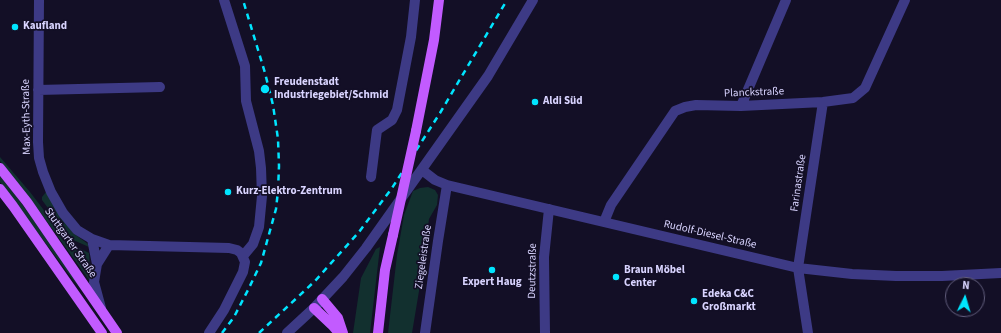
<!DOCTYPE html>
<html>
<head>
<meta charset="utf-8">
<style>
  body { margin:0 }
  #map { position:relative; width:1001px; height:333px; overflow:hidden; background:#130f26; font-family:"Source Sans 3",sans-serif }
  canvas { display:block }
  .north { position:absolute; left:945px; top:277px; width:40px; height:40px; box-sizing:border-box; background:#130f26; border:1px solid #625e7d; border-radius:50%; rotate:5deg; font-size:11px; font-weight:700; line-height:16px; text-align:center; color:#d9d4ff }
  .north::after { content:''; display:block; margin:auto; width:14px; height:18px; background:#00e5ff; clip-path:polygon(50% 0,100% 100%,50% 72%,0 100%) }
</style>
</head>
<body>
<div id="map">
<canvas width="1001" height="333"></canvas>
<div class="north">N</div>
</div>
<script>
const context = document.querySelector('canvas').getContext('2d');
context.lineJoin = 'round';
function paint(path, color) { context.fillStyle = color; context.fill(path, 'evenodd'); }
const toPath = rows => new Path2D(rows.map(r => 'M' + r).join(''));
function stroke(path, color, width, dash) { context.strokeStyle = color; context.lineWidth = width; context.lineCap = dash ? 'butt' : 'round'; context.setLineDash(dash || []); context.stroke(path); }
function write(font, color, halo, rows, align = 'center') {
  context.font = font + ' "Source Sans 3",sans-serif'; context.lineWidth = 3.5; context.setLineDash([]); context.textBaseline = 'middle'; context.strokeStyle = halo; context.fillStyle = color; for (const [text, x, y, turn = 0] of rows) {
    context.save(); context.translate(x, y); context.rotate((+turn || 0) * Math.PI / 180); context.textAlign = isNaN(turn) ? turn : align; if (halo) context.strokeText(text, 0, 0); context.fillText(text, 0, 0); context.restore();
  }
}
const green = toPath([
  [0,157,30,192,69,243,89,253,90,268,93,281,92,284,40,212,0,161],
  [0,176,16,196,85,291,83,292,70,276,0,182],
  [428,187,435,190,438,195,437,205,429,219,419,291,412,333,388,333,397,255,404,215,413,191,420,188],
  [46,192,73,233,88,244,89,247,71,239,42,200,42,197],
  [380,247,370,333,353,333,361,278,376,249]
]);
const minor = toPath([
  [39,0,38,142,39,158,43,172,51,192,63,213,77,230,92,239,109,245,229,248,237,250,241,253,245,262,243,272,224,310,209,333],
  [224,0,245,66,246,101,259,151,261,168,262,196,259,227,253,244,243,256],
  [38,90,160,87],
  [741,106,786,0],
  [422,170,435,180,447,185,798,268,852,274,896,276,942,276,1001,273],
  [371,177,377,130,392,120,397,110,411,37,415,0],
  [604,222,611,205,675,111,685,107,696,105,741,106,823,102,853,98,865,88,905,0],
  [92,239,97,264],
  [101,308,94,282,97,264,109,245],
  [287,333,314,308,343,277,366,248,488,76,533,0],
  [425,333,438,241,447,185],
  [545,333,544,257,549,209],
  [808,333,798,268,823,102]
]);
const major = toPath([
  [416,131,434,40,439,0],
  [0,168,27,202,117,333],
  [0,189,13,206,102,333],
  [322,299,338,318,343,333],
  [314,308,332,325,339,333],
  [378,333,385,270,393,235]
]);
const rail = toPath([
  [222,333,234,317,248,290,261,263,276,209,278,191,279,166,278,139,273,105,265,73,243,0],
  [259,333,315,281,359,232,392,188,440,113,507,0]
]);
const majorBridge = toPath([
  [393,235,416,131]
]);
const markers = [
  [15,27,4,"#00e5ff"],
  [265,89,5,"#00e5ff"],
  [535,102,4,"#00e5ff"],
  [228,192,4,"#00e5ff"],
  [492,270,4,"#00e5ff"],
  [616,277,4,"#00e5ff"],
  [694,301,4,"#00e5ff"]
];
const poiNames = [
  ["Kaufland",23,27],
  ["Freudenstadt",274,83],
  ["Industriegebiet/Schmid",274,96],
  ["Aldi Süd",543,102],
  ["Kurz-Elektro-Zentrum",236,192],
  ["Braun Möbel",624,271],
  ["Center",624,284],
  ["Expert Haug",492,283,"center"],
  ["Edeka C&C",702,295],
  ["Großmarkt",702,308]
];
const streetNames = [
  ["Planckstraße",754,93,-2],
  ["Max-Eyth-Straße",27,117,-91],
  ["Farinastraße",799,183,-82],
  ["Rudolf-Diesel-Straße",710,235,13],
  ["Stuttgarter Straße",70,243,55],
  ["Ziegeleistraße",424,257,-82],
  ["Deutzstraße",533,271,-89]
];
paint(green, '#12302f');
stroke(minor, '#3d3a85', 10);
stroke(major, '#c25bff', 10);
stroke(rail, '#00e5ff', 2.5, [6, 5]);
stroke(majorBridge, '#c25bff', 10);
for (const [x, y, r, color] of markers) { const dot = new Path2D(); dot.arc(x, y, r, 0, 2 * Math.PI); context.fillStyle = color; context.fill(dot); stroke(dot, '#130f26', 1.5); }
write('bold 11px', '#d9d4ff', '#130f26', poiNames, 'left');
write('11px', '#d9d4ff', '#130f26', streetNames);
</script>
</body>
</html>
